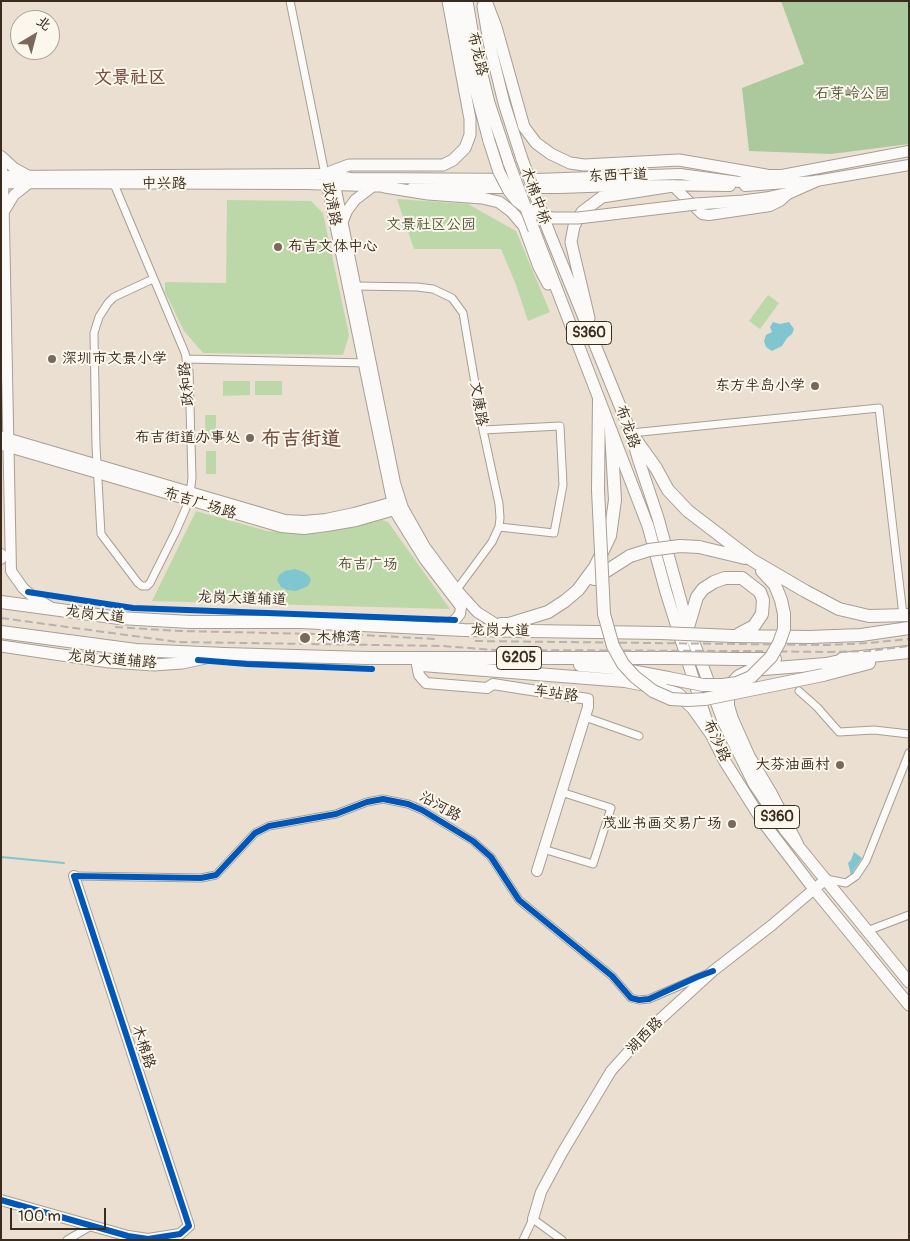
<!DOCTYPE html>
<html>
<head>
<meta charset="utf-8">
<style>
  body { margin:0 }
  #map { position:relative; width:910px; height:1241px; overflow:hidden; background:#eadfd0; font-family:Pangolin,"LXGW WenKai TC",sans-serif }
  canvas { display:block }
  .frame { position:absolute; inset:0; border:2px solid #3b2a1e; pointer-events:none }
  .north { position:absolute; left:10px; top:10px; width:50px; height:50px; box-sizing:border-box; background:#fbf7ec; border:1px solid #aea59a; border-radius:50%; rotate:37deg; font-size:14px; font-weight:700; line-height:20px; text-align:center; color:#3b2a1e }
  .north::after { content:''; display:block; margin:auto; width:18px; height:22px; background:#78695c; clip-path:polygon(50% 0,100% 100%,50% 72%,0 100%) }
  .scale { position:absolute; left:10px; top:1208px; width:96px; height:22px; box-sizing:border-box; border:2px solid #3b2a1e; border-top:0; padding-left:6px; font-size:15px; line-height:18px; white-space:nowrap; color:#3b2a1e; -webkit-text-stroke:4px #fbf7ec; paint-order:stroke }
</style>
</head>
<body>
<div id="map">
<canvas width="910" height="1241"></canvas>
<div class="frame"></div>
<div class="north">北</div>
<div class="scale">100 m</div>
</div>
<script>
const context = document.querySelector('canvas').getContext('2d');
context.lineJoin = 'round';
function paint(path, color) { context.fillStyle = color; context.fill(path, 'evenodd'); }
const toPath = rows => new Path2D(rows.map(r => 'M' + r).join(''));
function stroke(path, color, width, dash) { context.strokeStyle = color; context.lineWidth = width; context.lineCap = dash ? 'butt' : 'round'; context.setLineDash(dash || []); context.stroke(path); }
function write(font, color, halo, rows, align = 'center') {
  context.font = font + ' Pangolin,"LXGW WenKai TC",sans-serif'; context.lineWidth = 4; context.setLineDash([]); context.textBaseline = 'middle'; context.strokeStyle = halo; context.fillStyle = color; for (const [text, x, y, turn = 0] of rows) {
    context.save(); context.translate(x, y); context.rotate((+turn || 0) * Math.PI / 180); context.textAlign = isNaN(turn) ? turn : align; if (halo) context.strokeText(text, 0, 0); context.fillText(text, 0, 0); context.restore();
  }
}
const green = toPath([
  [397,199,468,204,516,231,550,312,528,321,516,285,501,249,414,249],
  [227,200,311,201,323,213,349,335,343,355,203,353,184,331,165,292,165,282,226,283],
  [768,295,779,303,760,329,749,321],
  [223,381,250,381,250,395,223,396],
  [255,381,282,381,282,395,255,395],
  [205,415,216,415,216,438,206,438],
  [206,451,216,451,216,474,206,474],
  [196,511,267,531,303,534,322,533,382,520,388,522,450,609,152,601]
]);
const forest = toPath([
  [781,1,909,1,909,144,831,154,749,151,742,88,804,64]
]);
const water = toPath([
  [773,322,780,324,789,322,794,329,792,334,787,338,782,346,772,351,766,347,764,341,766,335,772,332,770,327],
  [295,569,304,572,309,576,311,580,308,586,296,591,287,590,281,587,277,580,279,575,285,571],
  [854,852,862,858,851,875,848,863,851,860]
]);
const stream = toPath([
  [1,857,64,863]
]);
const street = toPath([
  [290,1,325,174],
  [114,184,185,353,189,371,192,478,190,493,186,508,176,531,150,583,147,586,142,586,138,583,101,534,96,446,94,333,99,317,108,303,114,297,153,279],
  [356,286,417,287,433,289,452,298,463,313,483,430,499,504,500,518,499,527,492,542,455,592],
  [186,359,368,363],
  [483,430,560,426,563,485,554,533,499,527],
  [631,433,879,408,903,615],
  [799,691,817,707,839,732,874,730,909,734],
  [585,717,639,736],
  [543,849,593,864,611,808,561,792],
  [74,876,201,878,216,875,255,833,269,826,336,814,367,802,383,799,408,804,422,810,473,841,491,857,519,900,612,976,631,998,639,1000,649,999,709,973],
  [826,879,846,883,856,876,866,861,909,753],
  [867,931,909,915],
  [67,1240,91,1226],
  [523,1240,533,1219,562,1240]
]);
const secondary = toPath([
  [1,156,14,168,27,175],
  [1,162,3,176,11,571,23,588,32,596,52,608],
  [1,176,325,174,351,178,536,179,680,174,739,182,766,175,782,175,909,151],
  [326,180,394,510,425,560,461,607,460,614,455,620,439,628],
  [331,181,335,185,395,483,403,508,425,547,457,590,477,612,496,624],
  [1,183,307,184,393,187],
  [673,186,702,214,709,215,770,206,780,201,789,193],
  [745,186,816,181,909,165],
  [412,188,559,188,644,185,730,186],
  [5,210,14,195,28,184],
  [343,221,347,211,355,200,372,187],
  [3,437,285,520,304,521,326,519,354,513,397,501],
  [2,445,281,527,304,529,327,526,356,521,398,509],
  [1,554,1,559],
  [417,665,419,675,426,683,487,688,493,684,588,699,588,707,537,871],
  [1,1200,128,1236,148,1239,180,1234,189,1226,74,876],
  [533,1219,541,1192,562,1153,611,1071,645,1033,713,971,772,925,826,879]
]);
const primary = toPath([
  [457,1,467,57,489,141],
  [467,1,474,42,489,103,509,163],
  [486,1,496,27,524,127,536,143,551,154,570,163,584,165,679,160,766,175],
  [483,6,489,42,504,103,522,159],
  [325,174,349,165,443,165,453,160,465,148,470,135,470,119,448,1],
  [385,187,428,194,482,198,499,202,511,211,524,226,539,267,548,284],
  [696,204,743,201,766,198,789,193,816,181],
  [534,230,648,526,666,592,710,732,724,760,763,822,814,889,909,1005],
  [549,232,631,433,638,458,658,518,688,627,724,723,754,784,785,830,909,982],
  [589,318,571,242,574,226,582,212,602,197,673,186],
  [1,646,109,662,154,665,182,663,215,656]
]);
const highway = toPath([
  [631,433,656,468,668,490,688,511,752,560,805,591,839,609,869,616,909,615],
  [598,490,599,400],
  [699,547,745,558],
  [762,571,775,585,781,600,784,614],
  [594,579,630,556],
  [1,602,119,618,190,622,301,622,464,630,661,633],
  [501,624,509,624,548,612,565,601,578,590,595,567,610,536,615,500,611,431],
  [688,627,697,597,703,589,714,582,725,578,742,578,760,592,763,600,762,614,754,626,739,634],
  [1,632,136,650,224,654,367,658,671,658],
  [733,636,809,637,861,635,909,628],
  [735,659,775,659],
  [842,659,909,652],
  [422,665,625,681,656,687,678,694,693,708,710,732],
  [580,665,615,668,668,678],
  [823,675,869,663],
  [797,844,770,792,749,757,732,719,728,706,728,693,732,683,739,676,751,670,826,664,849,659]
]);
const rail = toPath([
  [1,618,178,642,443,646,495,650,745,651,828,652,869,651,909,646],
  [115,627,181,631,363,635,435,639],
  [475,641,828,645,868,643,909,639]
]);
const primaryBridge = toPath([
  [489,141,499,172,509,191,517,201,529,210,541,215,553,218,578,218,696,204],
  [522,159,549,232],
  [509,163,534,230]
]);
const highwayBridge = toPath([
  [598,490,604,614,613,646,623,664,635,677,653,691,671,699,688,700,705,699,823,675],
  [630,556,649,550,680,546,699,547],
  [661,633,733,636],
  [671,658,735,659],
  [668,678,703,685,723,685,737,683,751,677,771,657,779,643,784,629,784,614]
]);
const cycleway = toPath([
  [28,592,133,608,455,620],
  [198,660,247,664,372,669],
  [1,1200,128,1236,148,1239,180,1234,189,1226,74,876,201,878,216,875,255,833,269,826,336,814,367,802,383,799,408,804,422,810,473,841,491,857,519,900,612,976,631,998,639,1000,649,999,697,977,713,971]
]);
const markers = [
  [278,247,5,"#78695c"],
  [52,359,5,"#78695c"],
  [815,386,5,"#78695c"],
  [250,438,5,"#78695c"],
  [305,638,6,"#78695c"],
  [840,765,5,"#78695c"],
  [732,824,5,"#78695c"]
];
const shields = [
  [589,333,45],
  [519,658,45],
  [777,817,45]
];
const shieldNames = [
  ["S360",589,333],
  ["G205",519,658],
  ["S360",777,817]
];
const streetNames = [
  ["布龙路",477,54,77],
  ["东西干道",618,176,-2],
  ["中兴路",164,184],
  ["木棉中桥",535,196,70],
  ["政清路",331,204,79],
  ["政和路",187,384,-95],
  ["文康路",478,404,81],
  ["布龙路",627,427,70],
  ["布吉广场路",200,504,17],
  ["龙岗大道辅道",242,599,2],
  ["龙岗大道",95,615,7],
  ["龙岗大道",500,631,1],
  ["龙岗大道辅路",112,660,5],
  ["车站路",556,694,8],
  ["布沙路",716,741,65],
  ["沿河路",440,807,29],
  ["湖西路",645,1036,-46],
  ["木棉路",143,1047,72]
];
const parkNames = [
  ["石芽岭公园",852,94],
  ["文景社区公园",431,225],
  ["布吉广场",368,565]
];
const poiNames = [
  ["布吉文体中心",288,247,"left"],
  ["深圳市文景小学",62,359,"left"],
  ["东方半岛小学",805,386],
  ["布吉街道办事处",240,438],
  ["木棉湾",316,638,"left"],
  ["大芬油画村",830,765],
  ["茂业书画交易广场",722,824]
];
const quarterNames = [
  ["文景社区",130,78]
];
const districtNames = [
  ["布吉街道",301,440]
];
paint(green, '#bdd8a8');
paint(forest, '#acc89d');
paint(water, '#80c6d0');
stroke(stream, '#80c6d0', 2);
stroke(street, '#a79f95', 9);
stroke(secondary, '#a79f95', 12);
stroke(primary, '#a79f95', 13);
stroke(highway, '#a79f95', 14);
stroke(street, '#fcfaf8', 7);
stroke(secondary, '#fcfaf8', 10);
stroke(primary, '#fcfaf8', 11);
stroke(highway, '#fcfaf8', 12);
stroke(rail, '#b6b3af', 2, [8, 4]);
stroke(primaryBridge, '#a79f95', 13, []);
stroke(highwayBridge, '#a79f95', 14, []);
stroke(primaryBridge, '#fcfaf8', 11);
stroke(highwayBridge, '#fcfaf8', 12);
stroke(cycleway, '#0057b8', 6);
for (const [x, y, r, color] of markers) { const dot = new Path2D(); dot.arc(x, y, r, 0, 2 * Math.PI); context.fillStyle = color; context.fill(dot); stroke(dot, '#fbf7ec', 2); }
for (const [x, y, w] of shields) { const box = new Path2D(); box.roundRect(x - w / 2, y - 11.5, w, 23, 4); context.fillStyle = '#fbf7ec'; context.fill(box); stroke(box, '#3b2a1e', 1); }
write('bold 14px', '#3b2a1e', null, shieldNames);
write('15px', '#3b2a1e', '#fbf7ec', streetNames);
write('15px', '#525438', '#fbf7ec', parkNames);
write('15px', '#3b2a1e', '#fbf7ec', poiNames, 'right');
write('bold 18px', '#764e41', '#fbf7ec', quarterNames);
write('bold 20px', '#764e41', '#fbf7ec', districtNames);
</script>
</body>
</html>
